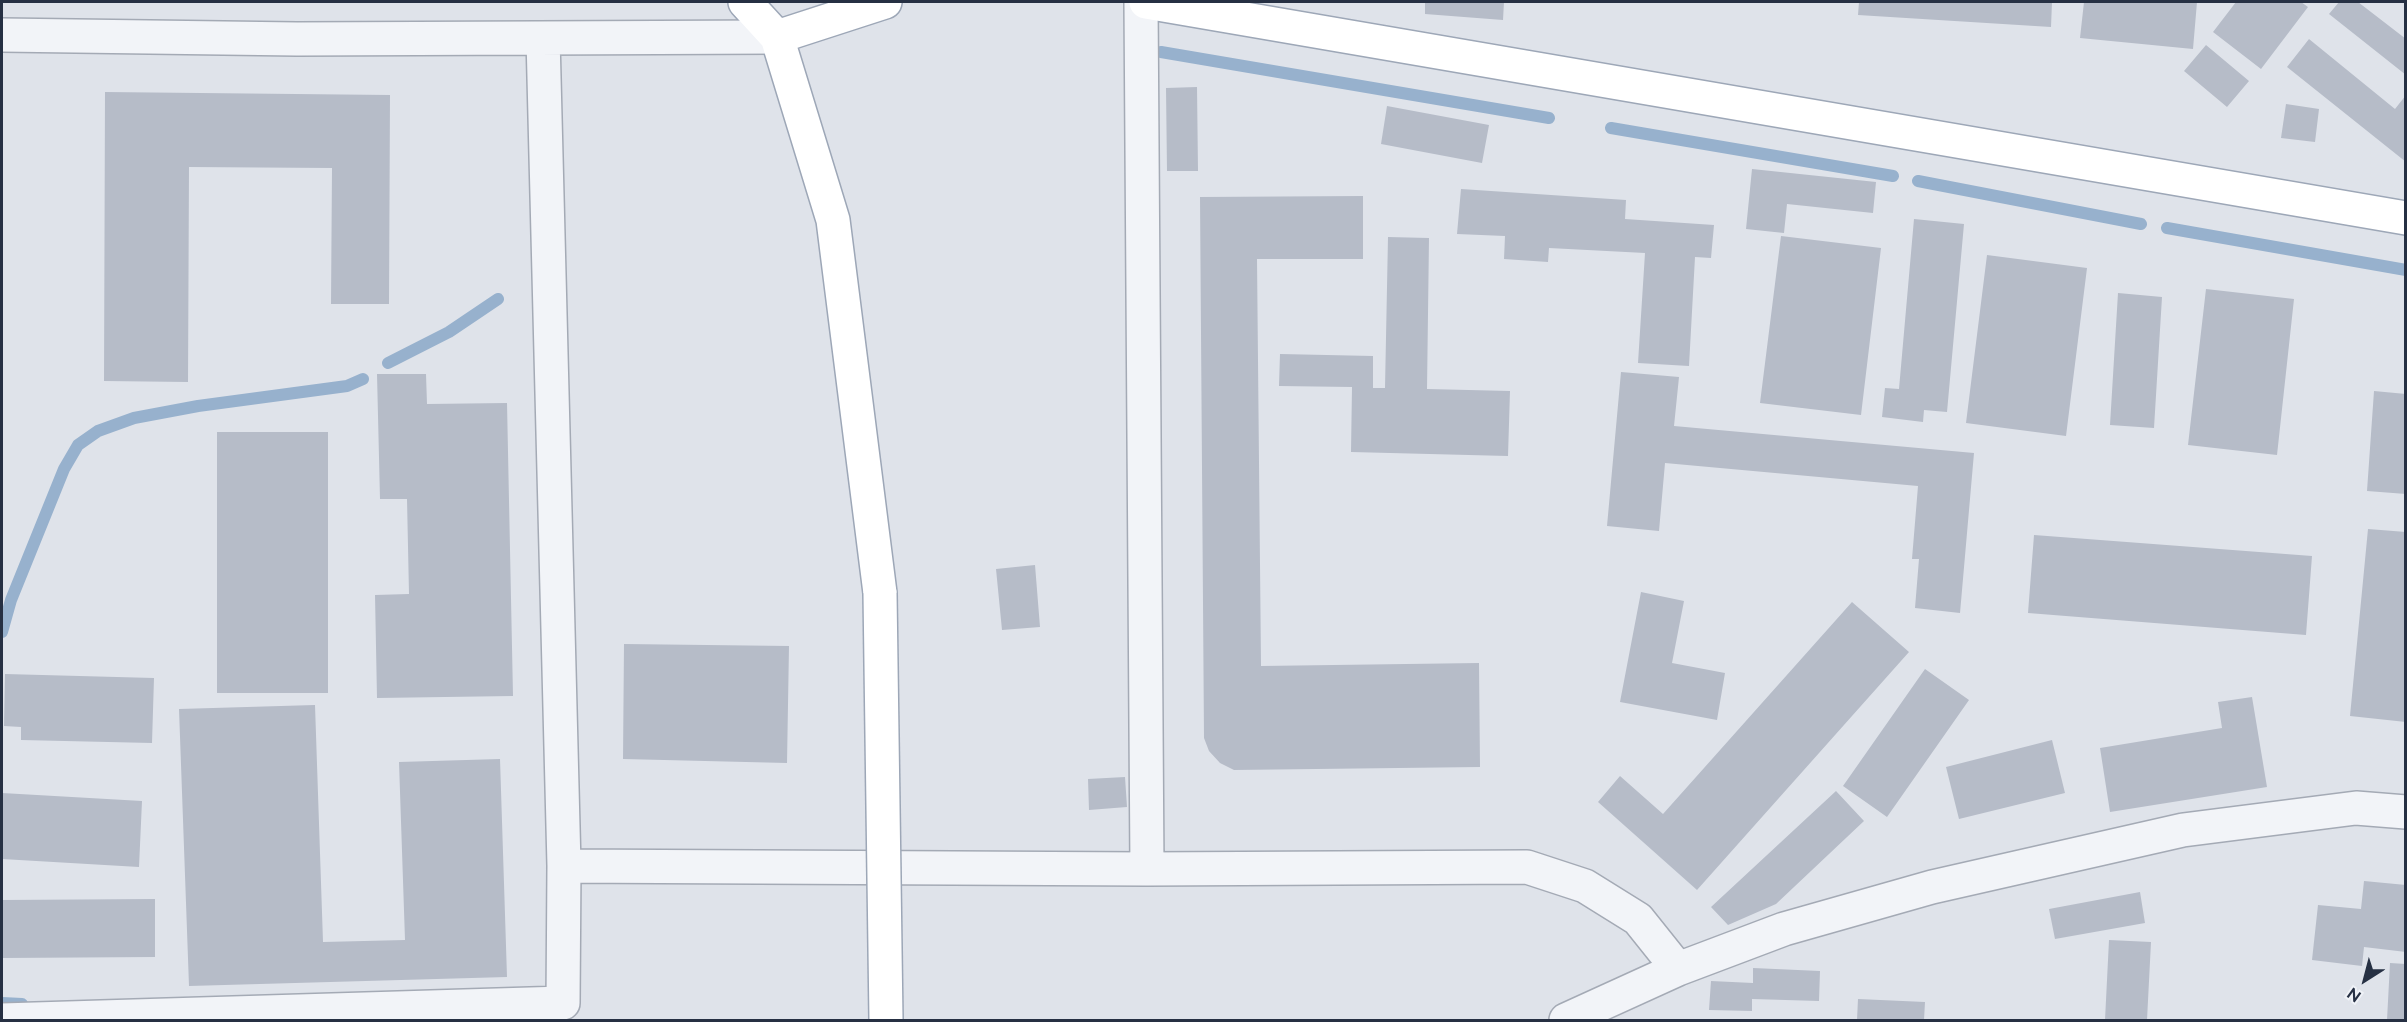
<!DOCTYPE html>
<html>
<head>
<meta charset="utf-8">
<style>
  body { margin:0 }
  #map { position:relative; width:2407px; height:1022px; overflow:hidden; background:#dfe3ea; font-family:Raleway,sans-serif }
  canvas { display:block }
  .frame { position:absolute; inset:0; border:3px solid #263043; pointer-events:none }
  .north { position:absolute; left:2335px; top:950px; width:60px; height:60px; -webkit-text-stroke:4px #eff2f7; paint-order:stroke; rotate:216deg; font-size:16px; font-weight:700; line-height:24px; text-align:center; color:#263043 }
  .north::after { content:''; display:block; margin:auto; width:21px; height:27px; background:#263043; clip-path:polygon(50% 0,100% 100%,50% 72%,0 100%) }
</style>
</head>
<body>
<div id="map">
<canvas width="2407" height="1022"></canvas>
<div class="frame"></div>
<div class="north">N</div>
</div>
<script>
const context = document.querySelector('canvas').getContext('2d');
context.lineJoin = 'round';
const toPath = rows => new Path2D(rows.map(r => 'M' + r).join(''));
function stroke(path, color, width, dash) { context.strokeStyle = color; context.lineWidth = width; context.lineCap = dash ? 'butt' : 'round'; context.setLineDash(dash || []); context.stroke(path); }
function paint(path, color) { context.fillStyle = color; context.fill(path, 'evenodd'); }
const stream = toPath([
  [1161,52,1549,118],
  [1611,128,1893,176],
  [1918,181,2141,224],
  [2167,228,2406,270],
  [388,363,449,332,498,299],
  [2,632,11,600,64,469,78,445,98,431,134,418,198,406,347,386,363,379],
  [2,1003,22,1004]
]);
const building = toPath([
  [1425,2,1504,2,1503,20,1425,14],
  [1859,2,2052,2,2051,27,1858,15],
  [2084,2,2197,2,2193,49,2080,38],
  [2236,2,2301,2,2308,7,2261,69,2213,32],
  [2339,2,2358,2,2406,39,2406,75,2329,14],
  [2309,39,2395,109,2406,95,2406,162,2287,67],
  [2206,45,2249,81,2227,107,2184,71],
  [1197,87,1198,171,1167,171,1166,88],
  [105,92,390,95,389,304,331,304,332,168,189,167,188,382,104,381],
  [2286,104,2319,109,2315,142,2281,138],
  [1387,106,1489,125,1482,163,1381,144],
  [1752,169,1876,182,1873,213,1787,204,1784,233,1746,229],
  [1461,189,1626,200,1625,219,1714,225,1711,258,1695,257,1689,366,1638,363,1645,253,1549,248,1548,262,1504,259,1505,236,1457,234],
  [1363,196,1363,259,1257,259,1261,666,1479,663,1480,767,1234,770,1220,763,1209,751,1204,738,1200,197],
  [1914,219,1964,224,1947,412,1924,410,1923,422,1882,417,1885,388,1899,389],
  [1781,236,1881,248,1861,415,1760,403],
  [1388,237,1429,238,1427,389,1510,391,1508,456,1351,452,1352,387,1279,386,1280,354,1373,356,1373,388,1385,388],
  [1987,255,2087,268,2066,436,1966,423],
  [2206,289,2294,299,2277,455,2188,445],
  [2118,293,2162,297,2154,428,2110,425],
  [1621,372,1679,377,1674,426,1974,453,1960,613,1915,608,1919,559,1912,559,1918,486,1665,463,1659,531,1607,526],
  [377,374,426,374,427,404,507,403,513,696,377,698,375,595,409,594,407,499,380,499],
  [2374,391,2406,394,2406,494,2367,491],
  [217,432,328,432,328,693,217,693],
  [2368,529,2406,532,2406,722,2350,716],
  [2034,535,2312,556,2306,635,2028,613],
  [1035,565,1040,627,1002,630,996,569],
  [1641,592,1684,601,1672,663,1725,673,1717,720,1620,702],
  [1852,602,1909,652,1697,890,1598,802,1620,776,1663,814],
  [624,644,789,646,787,763,623,759],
  [1925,669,1969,700,1887,817,1843,786],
  [5,674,154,678,152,743,21,740,21,727,4,726],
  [2252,697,2267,787,2110,812,2100,748,2222,728,2218,702],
  [315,705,323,942,405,940,399,762,500,759,507,977,189,986,179,709],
  [2052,740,2065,793,1959,819,1946,767],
  [1125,777,1127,807,1089,810,1088,779],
  [1836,791,1864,821,1776,904,1728,925,1711,907],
  [2,793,142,801,139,867,2,859],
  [2364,881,2406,885,2406,952,2364,947,2362,966,2312,960,2318,905,2361,909],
  [2140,892,2145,923,2055,939,2049,909],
  [155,899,155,957,2,958,2,900],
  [2109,940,2151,942,2147,1020,2105,1020],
  [2390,963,2406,964,2406,1020,2387,1020],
  [1753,968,1820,971,1819,1001,1752,999,1752,1011,1709,1010,1711,981,1753,983],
  [1858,999,1925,1002,1924,1020,1857,1020]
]);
const minor = toPath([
  [1141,2,1147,869],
  [2,35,297,39,777,37],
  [543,38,564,866,1147,869,1527,867,1585,886,1638,919,1678,969],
  [2,1020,563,1003,564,866],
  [1566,1020,1678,969,1784,929,1932,887,2183,830,2356,808,2406,812]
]);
const major = toPath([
  [745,2,777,37,833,220,880,593],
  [1146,2,2406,218],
  [777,37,885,2]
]);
const majorBridge = toPath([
  [880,593,886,1020]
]);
stroke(stream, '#97b1cd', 12);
paint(building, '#b6bcc8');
stroke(minor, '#a4aab5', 36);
stroke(major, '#9da7b7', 36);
stroke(minor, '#f2f4f8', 33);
stroke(major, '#fff', 33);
stroke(majorBridge, '#9da7b7', 36, []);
stroke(majorBridge, '#fff', 33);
</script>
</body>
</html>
